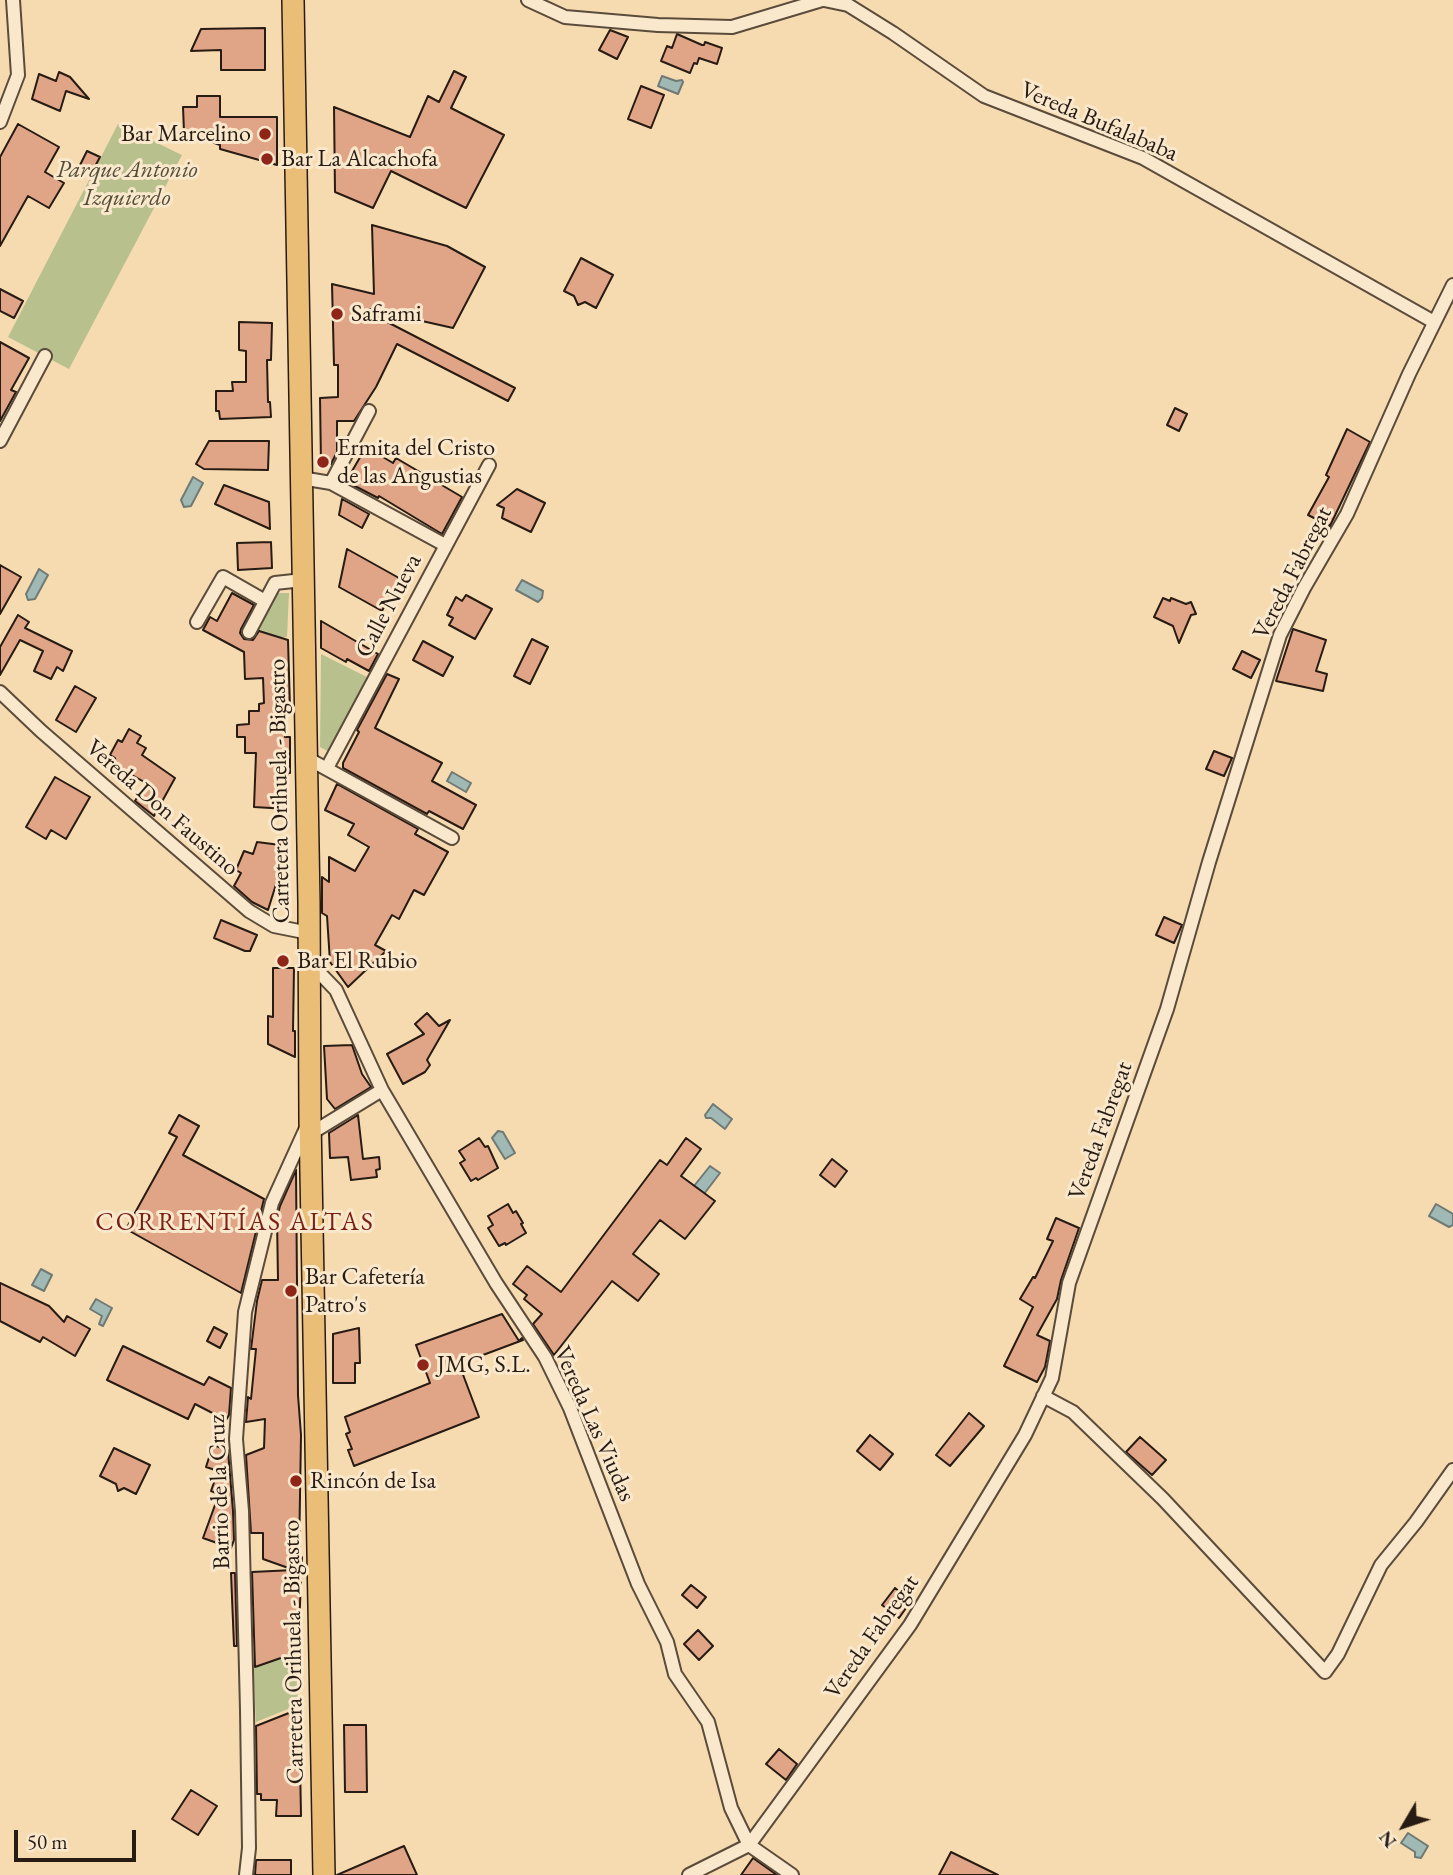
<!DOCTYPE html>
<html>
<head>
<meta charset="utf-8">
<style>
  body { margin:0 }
  #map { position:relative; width:1453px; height:1875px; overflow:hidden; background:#f6dbb0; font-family:"EB Garamond",serif }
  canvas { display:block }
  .north { position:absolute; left:1369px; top:1791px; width:70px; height:70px; -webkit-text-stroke:5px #f9e8cc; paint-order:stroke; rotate:231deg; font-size:19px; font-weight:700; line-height:28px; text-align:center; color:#271b14 }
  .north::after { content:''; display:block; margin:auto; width:24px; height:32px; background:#271b14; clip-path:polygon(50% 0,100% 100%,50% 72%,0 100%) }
  .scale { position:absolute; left:14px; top:1830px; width:122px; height:32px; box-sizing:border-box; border:4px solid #271b14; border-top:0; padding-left:9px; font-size:21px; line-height:24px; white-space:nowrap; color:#271b14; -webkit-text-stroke:5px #f9e8cc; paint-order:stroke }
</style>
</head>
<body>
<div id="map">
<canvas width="1453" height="1875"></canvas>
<div class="north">N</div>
<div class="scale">50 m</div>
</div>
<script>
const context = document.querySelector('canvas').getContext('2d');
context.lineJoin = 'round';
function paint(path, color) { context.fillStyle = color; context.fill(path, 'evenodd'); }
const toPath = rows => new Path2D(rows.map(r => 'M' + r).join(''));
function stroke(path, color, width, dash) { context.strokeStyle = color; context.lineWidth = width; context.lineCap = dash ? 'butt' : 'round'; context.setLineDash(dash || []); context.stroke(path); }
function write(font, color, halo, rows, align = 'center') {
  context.font = font + ' "EB Garamond",serif'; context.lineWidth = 6; context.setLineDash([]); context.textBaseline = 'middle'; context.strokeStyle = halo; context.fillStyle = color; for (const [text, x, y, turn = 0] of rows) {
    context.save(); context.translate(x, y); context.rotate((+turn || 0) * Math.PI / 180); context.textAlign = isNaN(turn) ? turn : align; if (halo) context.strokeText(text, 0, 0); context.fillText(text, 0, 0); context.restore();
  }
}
const green = toPath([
  [118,124,182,155,69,369,8,337],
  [273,593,289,593,287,637,252,638],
  [321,654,367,677,331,753,320,747],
  [295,1649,298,1705,256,1722,253,1665]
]);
const water = toPath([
  [662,76,676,81,682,80,683,82,678,94,658,86,662,76],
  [193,477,203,483,191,506,184,507,181,500,193,477],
  [39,569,48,575,35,599,28,600,26,594,39,569],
  [522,580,543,591,542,598,538,602,516,590,522,580],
  [452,772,471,783,466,792,447,781,452,772],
  [713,1104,732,1119,725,1129,711,1118,706,1118,705,1115,713,1104],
  [498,1131,503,1132,515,1153,505,1159,492,1138,498,1131],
  [710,1166,720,1173,704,1194,694,1186,710,1166],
  [1436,1204,1453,1214,1453,1225,1449,1227,1429,1216,1436,1204],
  [41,1269,52,1275,44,1291,32,1285,41,1269],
  [96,1299,112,1308,103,1326,99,1324,102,1316,90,1309,96,1299],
  [1408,1833,1428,1846,1421,1858,1415,1857,1415,1852,1401,1843,1408,1833]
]);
const building = toPath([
  [265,28,265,70,221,70,221,50,191,51,201,29,265,28],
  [610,30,628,37,617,59,599,50,610,30],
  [677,34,702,45,704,45,705,42,722,48,717,64,699,58,697,64,694,63,690,73,661,61,667,46,672,48,677,34],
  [454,71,466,77,451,108,504,135,466,208,391,171,373,208,335,192,334,107,410,137,428,96,439,102,454,71],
  [59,72,70,77,89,99,66,91,60,111,32,99,39,74,56,81,59,72],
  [641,86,664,95,651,128,628,119,641,86],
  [197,96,220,96,220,117,277,117,277,165,220,149,220,145,184,132,183,107,197,107,197,96],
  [18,124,59,147,45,172,64,183,49,208,28,196,0,246,0,157,18,124],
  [87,151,100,157,92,172,80,165,87,151],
  [372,225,447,246,485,267,453,328,369,309,368,312,515,388,508,401,397,344,376,387,354,421,337,421,337,452,331,464,321,465,320,398,338,397,338,365,334,365,332,284,374,294,372,225],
  [581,258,613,275,596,308,585,302,578,305,574,296,564,291,581,258],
  [0,289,23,301,14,318,0,311,0,289],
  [239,322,272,323,271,360,267,360,268,402,270,402,271,417,220,419,219,411,216,411,216,391,233,391,232,382,246,382,246,351,239,350,239,322],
  [0,342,29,358,11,390,16,392,0,421,0,342],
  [1175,408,1187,414,1179,431,1167,425,1175,408],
  [1347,429,1370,442,1330,526,1308,515,1329,477,1326,475,1347,429],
  [209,441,269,441,268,470,204,469,196,464,209,441],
  [366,447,393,463,396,458,462,497,442,534,379,496,378,498,351,484,352,480,348,478,366,447],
  [224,485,269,502,270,529,215,504,224,485],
  [517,489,545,503,531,532,502,518,504,508,497,505,517,489],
  [342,499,369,514,362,528,339,515,342,499],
  [271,542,272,568,238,570,237,543,271,542],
  [347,549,399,578,382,611,339,587,347,549],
  [0,565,21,577,0,614,0,565],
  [232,593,254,605,241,629,240,633,244,639,253,640,259,631,288,640,290,708,284,708,285,737,290,737,290,773,288,773,287,809,254,807,256,753,245,753,245,737,237,737,237,725,249,724,249,711,259,711,259,704,264,703,263,678,245,679,244,652,203,630,210,617,217,621,232,593],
  [466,595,492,609,475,639,449,625,453,618,447,615,456,597,462,601,466,595],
  [1163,598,1170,601,1171,598,1186,604,1191,602,1196,614,1191,615,1179,643,1173,626,1154,617,1163,598],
  [18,615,29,622,25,628,72,651,63,671,57,667,51,679,34,671,43,651,20,640,0,675,0,647,18,615],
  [321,621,378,654,369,671,347,659,346,662,321,648,321,621],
  [1293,629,1326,640,1316,671,1327,674,1323,691,1276,681,1293,629],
  [532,639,548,647,530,684,514,676,532,639],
  [423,641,453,657,443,676,413,660,423,641],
  [1242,651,1260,660,1251,678,1233,669,1242,651],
  [387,674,399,679,375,728,442,763,432,781,476,805,463,829,429,811,427,814,343,768,343,763,359,732,357,730,387,674],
  [75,686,96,698,76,732,56,720,75,686],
  [129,729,141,736,137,743,146,748,142,755,175,778,154,816,135,801,146,783,116,766,115,758,110,755,118,740,122,742,129,729],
  [1214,751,1232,758,1224,776,1206,769,1214,751],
  [55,777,90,797,66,839,51,830,46,839,26,827,55,777],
  [337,784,418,829,415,834,448,852,424,895,414,890,399,919,392,915,375,945,386,951,348,987,330,962,327,916,322,913,322,877,329,882,329,857,355,871,369,847,348,835,354,824,325,810,337,784],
  [257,842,288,846,268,910,252,902,234,886,241,873,236,870,244,851,253,854,257,842],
  [1164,917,1182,925,1174,943,1156,935,1164,917],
  [221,920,257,935,250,951,245,951,214,938,221,920],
  [273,968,294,968,293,1031,295,1031,295,1057,268,1044,268,1016,273,1017,273,968],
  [427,1013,439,1026,450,1020,427,1060,430,1065,425,1072,403,1084,387,1054,424,1034,415,1024,427,1013],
  [352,1045,362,1074,371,1087,335,1109,327,1099,324,1046,352,1045],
  [179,1115,199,1126,183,1155,264,1199,241,1293,126,1229,177,1137,169,1133,179,1115],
  [358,1115,363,1159,379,1157,380,1169,376,1170,377,1177,351,1180,348,1157,330,1158,329,1133,358,1115],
  [479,1138,485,1147,488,1146,498,1168,478,1180,476,1178,471,1181,460,1163,465,1160,459,1151,479,1138],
  [686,1138,701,1149,681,1176,715,1201,685,1239,660,1220,633,1254,659,1274,638,1301,612,1281,554,1355,533,1324,542,1314,524,1299,527,1295,513,1284,527,1266,561,1292,660,1160,667,1165,686,1138],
  [832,1159,847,1171,835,1187,820,1175,832,1159],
  [296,1170,298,1395,301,1435,299,1557,302,1557,298,1652,255,1667,252,1572,294,1570,263,1559,263,1533,251,1533,246,1455,264,1448,265,1419,246,1422,248,1397,251,1399,256,1349,251,1349,257,1301,262,1280,278,1280,277,1218,280,1206,296,1170],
  [508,1204,513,1213,516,1211,523,1223,521,1224,526,1233,506,1245,505,1243,499,1246,488,1228,493,1225,488,1216,508,1204],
  [1056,1218,1079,1228,1061,1280,1057,1299,1037,1335,1050,1341,1045,1367,1037,1382,1004,1366,1033,1307,1020,1299,1033,1277,1035,1278,1053,1241,1047,1239,1056,1218],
  [0,1283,49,1306,64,1322,67,1316,90,1329,75,1356,43,1337,40,1342,0,1321,0,1283],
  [502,1314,519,1341,522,1338,523,1340,459,1364,479,1417,354,1466,348,1450,352,1449,346,1434,350,1432,345,1417,430,1383,416,1345,502,1314],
  [214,1327,227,1334,220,1348,207,1341,214,1327],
  [359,1328,360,1363,355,1363,355,1383,333,1383,333,1334,359,1328],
  [123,1346,204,1385,209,1377,231,1388,229,1415,226,1420,195,1404,188,1419,107,1380,123,1346],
  [969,1413,984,1426,950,1466,936,1455,969,1413],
  [870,1435,893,1454,880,1470,857,1451,870,1435],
  [1140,1437,1166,1460,1152,1475,1126,1452,1140,1437],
  [213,1445,228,1450,233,1511,234,1540,231,1548,203,1538,219,1494,211,1491,218,1471,206,1467,213,1445],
  [114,1448,150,1465,136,1494,124,1488,118,1491,116,1484,100,1476,114,1448],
  [231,1573,235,1573,237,1646,234,1646,231,1573],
  [691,1585,706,1597,697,1608,682,1595,691,1585],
  [895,1588,911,1601,899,1618,882,1605,895,1588],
  [698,1630,713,1646,699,1660,684,1644,698,1630],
  [299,1709,301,1816,276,1816,277,1800,261,1800,261,1794,257,1794,256,1726,299,1709],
  [344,1725,366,1725,367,1792,345,1792,344,1725],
  [779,1749,797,1764,786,1780,766,1764,779,1749],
  [191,1790,217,1806,198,1835,172,1819,191,1790],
  [404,1846,417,1875,337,1875,404,1846],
  [951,1852,998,1875,939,1875,951,1852],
  [753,1858,777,1875,741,1875,753,1858],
  [256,1860,291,1860,291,1875,255,1875,256,1860]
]);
const street = toPath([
  [528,0,565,17,658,25,732,27,822,0],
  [824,0,848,5,893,33,984,96,1143,158,1434,322],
  [0,122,18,75,13,0],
  [0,441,45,356],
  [301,478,331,483,445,545],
  [331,483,369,411],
  [197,622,223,577,265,601],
  [249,632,275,583,303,580],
  [0,692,41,731,249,911,274,926,309,933],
  [305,757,452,838],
  [327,768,489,465],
  [309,962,336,990,382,1090,496,1283,545,1357,570,1408,638,1584,667,1642,675,1674,708,1722,731,1808,749,1845,792,1875],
  [310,1134,382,1090],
  [1043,1396,1073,1412,1163,1499,1325,1672,1338,1654,1381,1565,1416,1522,1453,1470],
  [246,1875,249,1848,247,1710,242,1511,236,1439,245,1312,272,1203,307,1126],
  [689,1875,749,1845,910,1625,1025,1435,1052,1378,1069,1283,1167,1009,1209,862,1280,635,1304,588,1347,514,1409,374,1453,285]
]);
const primary = toPath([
  [293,0,309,902,310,1119,324,1875]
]);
const markers = [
  [265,134,7,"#8f2418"],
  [267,159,7,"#8f2418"],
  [337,314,7,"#8f2418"],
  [323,462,7,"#8f2418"],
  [283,961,7,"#8f2418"],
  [291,1291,7,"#8f2418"],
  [423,1365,7,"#8f2418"],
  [296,1481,7,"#8f2418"]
];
const streetNames = [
  ["Vereda Bufalababa",1099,122,23],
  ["Vereda Fabregat",1293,573,-63],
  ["Calle Nueva",389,606,-62],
  ["Carretera Orihuela - Bigastro",280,791,-91],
  ["Vereda Don Faustino",162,808,41],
  ["Vereda Fabregat",1101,1131,-70],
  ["Vereda Las Viudas",594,1424,66],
  ["Barrio de la Cruz",220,1492,-92],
  ["Vereda Fabregat",872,1637,-55],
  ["Carretera Orihuela - Bigastro",294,1652,-91]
];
const poiNames = [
  ["Bar Marcelino",251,134,"right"],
  ["Bar La Alcachofa",281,159],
  ["Saframi",351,314],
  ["Ermita del Cristo",337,448],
  ["de las Angustias",337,476],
  ["Bar El Rubio",297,961],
  ["Bar Cafetería",305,1277],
  ["Patro's",305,1305],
  ["JMG, S.L.",437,1365],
  ["Rincón de Isa",310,1481]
];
const parkNames = [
  ["Parque Antonio",127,170],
  ["Izquierdo",127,198]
];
const neighbourhoodNames = [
  ["CORRENTÍAS ALTAS",235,1223]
];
paint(green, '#b8c18e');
paint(water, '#a0b9b5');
stroke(water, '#707a75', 2);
paint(building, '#e0a486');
stroke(building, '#271b14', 2);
stroke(street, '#5b4b3b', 16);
stroke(primary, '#271b14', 24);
stroke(street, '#f9e8cc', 12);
stroke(primary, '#ebbe78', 21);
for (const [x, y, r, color] of markers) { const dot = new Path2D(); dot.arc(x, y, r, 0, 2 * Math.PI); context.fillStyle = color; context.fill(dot); stroke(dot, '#f9e8cc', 2.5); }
write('24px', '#271b14', '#f9e8cc', streetNames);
write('24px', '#271b14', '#f9e8cc', poiNames, 'left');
write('italic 24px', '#524d39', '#f9e8cc', parkNames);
context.letterSpacing = '2px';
write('26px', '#7a1f14', '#f9e8cc', neighbourhoodNames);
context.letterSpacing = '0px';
</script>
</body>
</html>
